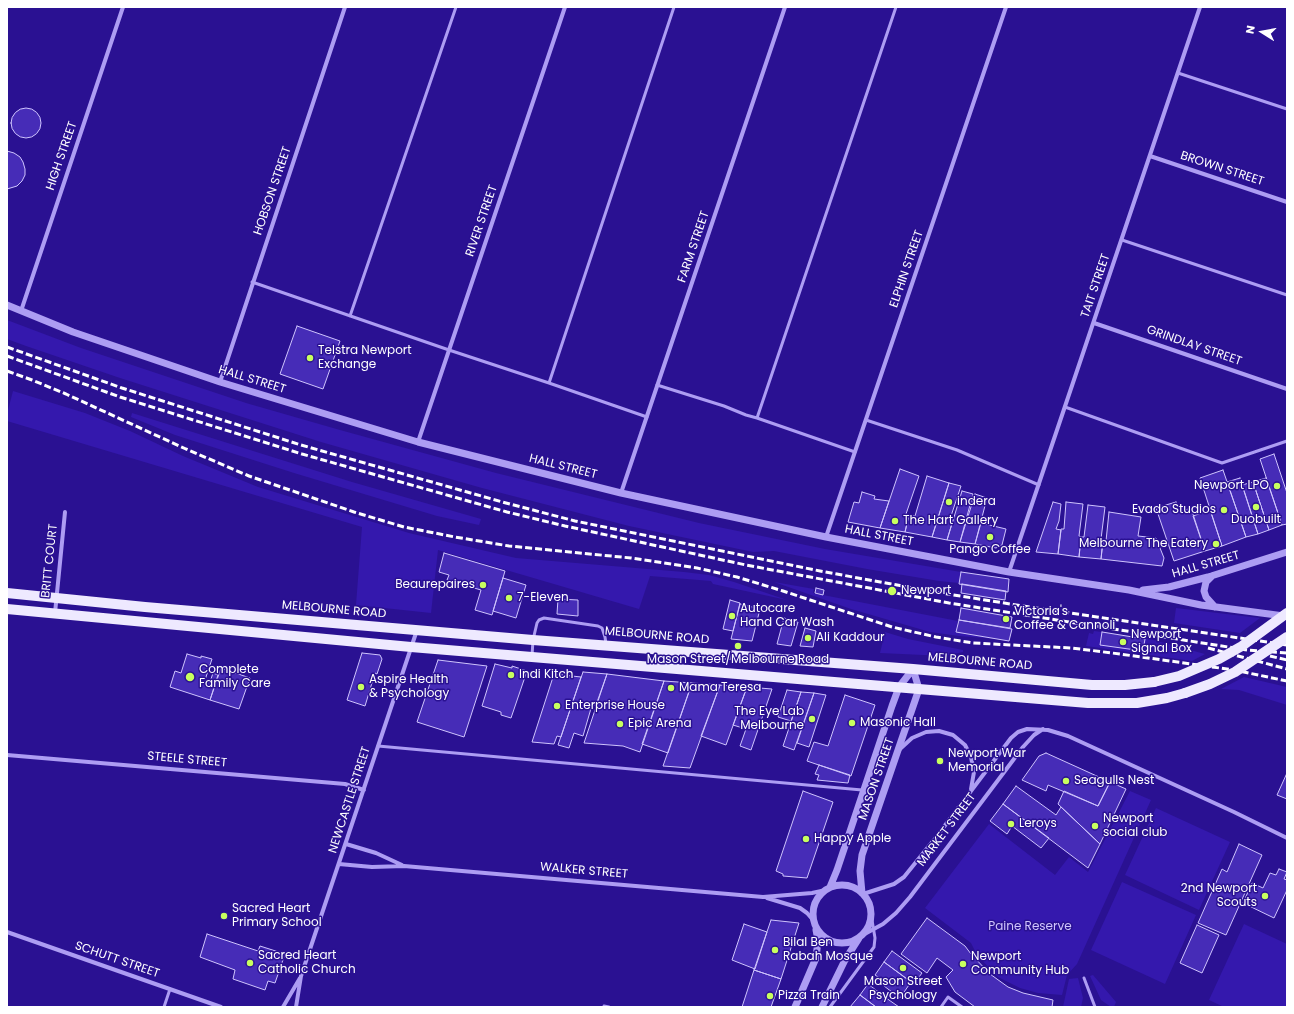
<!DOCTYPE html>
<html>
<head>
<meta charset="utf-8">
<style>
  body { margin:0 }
  #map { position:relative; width:1294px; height:1014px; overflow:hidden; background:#2a1192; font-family:Poppins,sans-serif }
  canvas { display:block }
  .frame { position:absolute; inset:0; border:8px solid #fff; pointer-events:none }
  .north { position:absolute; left:1242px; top:12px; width:40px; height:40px; -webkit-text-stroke:3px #2a1192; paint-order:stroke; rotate:281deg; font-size:11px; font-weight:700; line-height:16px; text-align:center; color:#fff }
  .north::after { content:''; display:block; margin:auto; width:14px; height:18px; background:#fff; clip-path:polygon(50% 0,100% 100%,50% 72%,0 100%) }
</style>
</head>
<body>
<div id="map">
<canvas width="1294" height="1014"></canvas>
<div class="frame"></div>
<div class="north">N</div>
</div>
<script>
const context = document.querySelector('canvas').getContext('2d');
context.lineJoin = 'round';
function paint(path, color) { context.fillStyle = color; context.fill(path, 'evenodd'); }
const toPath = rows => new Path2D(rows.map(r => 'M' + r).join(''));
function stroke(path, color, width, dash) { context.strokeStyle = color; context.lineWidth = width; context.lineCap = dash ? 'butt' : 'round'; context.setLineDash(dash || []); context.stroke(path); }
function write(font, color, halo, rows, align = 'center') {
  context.font = font + ' Poppins,sans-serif'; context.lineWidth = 3; context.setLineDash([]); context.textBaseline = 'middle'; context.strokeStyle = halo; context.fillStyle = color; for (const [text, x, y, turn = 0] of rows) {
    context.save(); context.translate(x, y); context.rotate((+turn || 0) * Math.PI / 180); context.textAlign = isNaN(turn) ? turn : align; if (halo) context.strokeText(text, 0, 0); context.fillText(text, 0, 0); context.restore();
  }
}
const green = toPath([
  [7,320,81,348,246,403,340,430,496,473,699,523,825,549,961,572,959,583,939,581,867,569,774,551,753,552,629,526,482,488,321,442,120,378,26,346,7,339],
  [13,391,85,413,130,431,183,456,258,487,409,533,516,558,684,572,709,575,734,582,787,600,713,584,711,581,650,576,639,609,438,550,431,613,356,605,362,527,7,421,7,414],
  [132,413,352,482,481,519,479,525,437,516,294,473,175,435,131,417],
  [774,582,814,589,813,593,823,595,958,621,956,632,998,639,959,636,930,632,851,609],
  [1176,608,1260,618,1240,633,1174,623],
  [1094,631,1150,639,1205,654,1192,661,1086,646,1089,633,1093,634],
  [1102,633,1145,639,1143,651,1100,645],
  [885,632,908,639,963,650,963,652,945,656,880,653],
  [1244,677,1287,687,1287,705,1239,690,1221,689],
  [1130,791,1151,800,1077,964,1067,975,1062,995,1038,993,1020,988,998,977,977,955,971,943,925,908,989,824,1055,875,1069,857,1088,872],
  [1156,808,1230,842,1199,910,1125,875],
  [1122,882,1196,915,1165,984,1091,950],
  [1244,924,1287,944,1287,1007,1224,1007,1209,1000],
  [1093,975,1116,1002,1114,1007,1111,1007,1101,1000,1090,976],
  [1078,978,1083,998,1081,1007,1063,1007,1069,979]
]);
const building = toPath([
  '11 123a15 15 0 1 1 30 0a15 15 0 1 1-30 0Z',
  [7,151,14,153,20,157,23,162,25,169,25,175,22,181,17,186,7,189,7,151],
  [297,326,340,341,323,389,280,374,297,326],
  [1274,454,1287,493,1287,524,1282,525,1260,459,1274,454],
  [900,469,919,476,906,514,909,515,905,532,880,528,900,469],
  [1223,470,1246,537,1222,546,1200,478,1223,470],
  [927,476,949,483,932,537,905,532,909,515,915,516,927,476],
  [1240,478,1258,534,1246,537,1227,482,1240,478],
  [1266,478,1282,525,1269,530,1253,482,1266,478],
  [1253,482,1269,530,1258,534,1242,485,1253,482],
  [949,483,961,486,950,519,953,520,947,540,932,537,949,483],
  [962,491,973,494,960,542,947,540,962,491],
  [862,492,875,496,874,499,889,501,880,528,848,522,854,502,859,503,862,492],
  [975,494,987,498,975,544,960,542,975,494],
  [1053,502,1061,504,1059,521,1056,529,1061,530,1058,554,1036,552,1053,502],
  [1066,502,1083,504,1079,536,1081,537,1079,557,1058,554,1061,529,1064,529,1066,502],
  [1176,502,1179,512,1191,508,1205,551,1174,561,1156,508,1176,502],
  [1088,505,1105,507,1101,539,1103,539,1101,559,1079,557,1081,537,1084,537,1088,505],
  [1210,510,1222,546,1205,551,1193,516,1210,510],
  [1109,512,1141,517,1138,536,1156,538,1164,558,1162,566,1101,559,1103,541,1106,541,1109,512],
  [981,523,1006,529,1002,545,996,548,975,544,981,523],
  [444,553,505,571,492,615,475,610,481,590,447,580,449,575,439,572,444,553],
  [961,572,1009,579,1008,592,959,584,961,572],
  [503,578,526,585,516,618,493,611,503,578],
  [962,584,1006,591,1005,600,961,593,962,584],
  [816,588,824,590,823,595,815,593,816,588],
  [558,599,578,600,578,616,557,614,558,599],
  [730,600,740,603,733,631,723,629,730,600],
  [740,604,760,609,752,641,731,639,740,604],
  [961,608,1012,617,1010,628,959,620,961,608],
  [784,618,798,622,791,646,777,644,784,618],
  [959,620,1012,629,1009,641,956,632,959,620],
  [805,628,816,631,813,647,800,646,805,628],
  [1102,632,1145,639,1143,651,1100,645,1102,632],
  [362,653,380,655,382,659,377,674,375,673,365,706,347,700,362,653],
  [187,654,201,658,201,656,212,659,205,680,210,682,213,673,218,675,210,700,170,687,175,671,181,673,187,654],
  [438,660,487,666,464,737,417,722,438,660],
  [495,664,512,668,512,666,527,671,511,718,501,715,501,712,482,706,495,664],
  [221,668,250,678,239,709,210,700,221,668],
  [583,672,607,674,596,705,592,705,583,736,574,733,569,748,558,745,583,672],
  [554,674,581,677,561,737,557,736,554,744,532,742,554,674],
  [607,674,664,681,640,752,623,746,584,743,607,674],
  [664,681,692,683,668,753,642,744,664,681],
  [692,683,720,685,690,768,663,766,692,683],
  [720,685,747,687,726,745,701,736,720,685],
  [747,687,772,689,751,750,740,746,746,729,733,725,747,687],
  [787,690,801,692,791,721,778,717,787,690],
  [801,692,814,693,794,750,783,746,801,692],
  [814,693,826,695,809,747,797,743,814,693],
  [845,695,875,705,851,776,807,761,814,742,828,746,845,695],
  [1046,753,1110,782,1098,806,1048,785,1046,791,1022,780,1039,756,1046,753],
  [819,765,850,775,848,783,817,780,819,775,815,774,819,765],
  [1287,773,1287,799,1277,795,1287,773],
  [1110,782,1126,789,1100,844,1058,804,1064,791,1098,806,1110,782],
  [1016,786,1056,815,1061,807,1100,844,1088,868,1003,804,1016,786],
  [803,791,833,802,807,878,783,876,783,874,776,871,803,791],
  [1003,804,1049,838,1041,848,1012,826,1007,834,990,821,1003,804],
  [1239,844,1262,855,1226,935,1198,923,1222,869,1227,872,1239,844],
  [1279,869,1287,872,1284,879,1287,880,1287,890,1274,918,1243,903,1252,883,1263,888,1270,873,1276,875,1279,869],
  [927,918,965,946,971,954,990,974,1008,987,1023,993,1053,1000,1052,1007,975,1007,955,992,946,977,953,970,937,958,927,973,901,954,927,918],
  [771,920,799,923,781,979,754,970,771,920],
  [744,924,767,932,755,969,732,960,744,924],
  [1197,925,1219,935,1202,973,1180,963,1197,925],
  [207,934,258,951,260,946,285,954,275,983,268,981,265,990,233,979,235,970,200,957,207,934],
  [892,951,922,973,914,984,884,962,892,951],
  [884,962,911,982,900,998,884,986,887,983,875,975,884,962],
  [754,970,781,979,771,1007,742,1007,754,970],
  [868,984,889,1000,899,1007,876,1007,860,995,868,984],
  [860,995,876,1007,850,1007,860,995]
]);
const service = toPath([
  [1178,73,1287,109],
  [1122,240,1287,295],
  [252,282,449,350,549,383,674,7],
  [350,316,456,7],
  [549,383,647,417],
  [657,385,724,406,746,415,757,418,855,452],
  [1065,407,1222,463,1287,441],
  [757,418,896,7],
  [866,420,957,450,1039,485],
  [532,656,533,640,537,623,539,620,544,618,598,626,602,628,605,637,606,644],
  [378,746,862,790],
  [1084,978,1095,1007],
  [604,1006,609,1007],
  [164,1007,170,989],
  [830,1007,874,947,875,938,871,914],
  [941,1007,948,997,962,1007]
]);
const minor = toPath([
  [1150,156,1287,202],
  [21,311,123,7],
  [1094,323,1287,389],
  [220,382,345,7],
  [418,442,565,7],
  [621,493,785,7],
  [826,537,1006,7],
  [1009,572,1200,7],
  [55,613,65,512],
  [900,749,912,738,926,732,939,731,953,735,965,745,971,757,974,772,971,789],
  [7,755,345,784,364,790],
  [346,844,376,853,402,865],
  [339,864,372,867,404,866,763,897,812,893,826,890],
  [863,894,894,884,904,877,937,836,1011,738,1018,732,1027,729,1048,730,1068,736,1234,812,1287,838],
  [767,898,800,908,807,913,814,921],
  [7,932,221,1007],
  [861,936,883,924,896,913,910,897,1023,747,1034,735,1043,729],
  [283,1007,300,978],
  [296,1007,301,976,417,630]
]);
const tertiary = toPath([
  [7,305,73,332,220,382,418,442,621,493,826,537,1009,572,1129,590,1201,605,1284,616],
  [1212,576,1206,582,1204,591,1206,597,1215,607],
  [1143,590,1169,587,1208,577,1287,552],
  '813 914a29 29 0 1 1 58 0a29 29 0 1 1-58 0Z',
  [830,887,837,870,892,706,899,687,913,669],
  [862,893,860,871,862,855,919,689,913,669],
  [795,1007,816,958,818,940,816,930],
  [822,1007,845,960,859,938]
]);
const primary = toPath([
  [7,593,145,607,533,640,913,669,1092,685,1125,685,1154,682],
  [7,609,411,647,1088,703,1137,703,1167,698,1185,693]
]);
const rail = toPath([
  [7,347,122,388,301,445,506,503,575,521,820,571,935,592,1023,606,1287,645],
  [7,356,120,397,302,454,507,512,565,526,746,565,949,603,1247,650,1287,653],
  [7,371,32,380,66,394,186,449,249,476,354,512,404,527,455,537,509,546,631,558,697,568,737,577,783,591,892,627,936,637,973,643,1072,648,1120,654,1234,670,1287,681],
  [1208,648,1287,669],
  [1270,656,1287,660]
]);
const primaryBridge = toPath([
  [1154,682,1179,676,1219,659,1242,646,1287,613],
  [1185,693,1210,684,1235,672,1287,637]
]);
const markers = [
  [310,358,4,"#c8ff5f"],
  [1277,486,4,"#c8ff5f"],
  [949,502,4,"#c8ff5f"],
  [1256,507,4,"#c8ff5f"],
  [1224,510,4,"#c8ff5f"],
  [895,521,4,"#c8ff5f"],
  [990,537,4,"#c8ff5f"],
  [1216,544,4,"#c8ff5f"],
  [483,585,4,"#c8ff5f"],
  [892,591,5,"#c8ff5f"],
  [509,598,4,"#c8ff5f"],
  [732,616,4,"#c8ff5f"],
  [1006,619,4,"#c8ff5f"],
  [808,638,4,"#c8ff5f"],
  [1123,642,4,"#c8ff5f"],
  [738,646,4,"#c8ff5f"],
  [511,675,4,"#c8ff5f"],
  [190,677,5,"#c8ff5f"],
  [361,687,4,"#c8ff5f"],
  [671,688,4,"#c8ff5f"],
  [557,706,4,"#c8ff5f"],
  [812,719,4,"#c8ff5f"],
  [852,723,4,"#c8ff5f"],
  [620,724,4,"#c8ff5f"],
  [940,761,4,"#c8ff5f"],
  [1066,781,4,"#c8ff5f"],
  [1011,824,4,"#c8ff5f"],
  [1095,826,4,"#c8ff5f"],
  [806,839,4,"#c8ff5f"],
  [1265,896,4,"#c8ff5f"],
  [224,916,4,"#c8ff5f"],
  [775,950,4,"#c8ff5f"],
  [250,963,4,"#c8ff5f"],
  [963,964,4,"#c8ff5f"],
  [903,968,4,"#c8ff5f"],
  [770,996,4,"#c8ff5f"]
];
const streetNames = [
  ["HIGH STREET",62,156,-71],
  ["BROWN STREET",1222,169,18],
  ["HOBSON STREET",273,191,-71],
  ["RIVER STREET",482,221,-71],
  ["FARM STREET",694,247,-71],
  ["ELPHIN STREET",907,269,-71],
  ["TAIT STREET",1096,286,-71],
  ["GRINDLAY STREET",1194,346,19],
  ["HALL STREET",252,380,17],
  ["HALL STREET",563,467,14],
  ["HALL STREET",879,536,11],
  ["BRITT COURT",50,561,-84],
  ["HALL STREET",1206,565,-16],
  ["MELBOURNE ROAD",334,610,5],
  ["MELBOURNE ROAD",657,636,5],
  ["MELBOURNE ROAD",980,662,5],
  ["STEELE STREET",187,760,5],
  ["MASON STREET",877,779,-71],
  ["NEWCASTLE STREET",350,800,-72],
  ["MARKET STREET",947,830,-53],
  ["WALKER STREET",584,871,5],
  ["SCHUTT STREET",117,960,19]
];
const poiNames = [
  ["Telstra Newport",318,351],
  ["Exchange",318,365],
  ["Newport LPO",1269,486,"right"],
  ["indera",957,502],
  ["Evado Studios",1216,510,"right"],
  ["Duobuilt",1256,520,"center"],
  ["The Hart Gallery",903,521],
  ["Melbourne The Eatery",1208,544,"right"],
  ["Pango Coffee",990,550,"center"],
  ["Beaurepaires",475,585,"right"],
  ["Newport",901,591],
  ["7-Eleven",517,598],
  ["Autocare",740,609],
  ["Hand Car Wash",740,623],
  ["Victoria's",1014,612],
  ["Coffee & Cannoli",1014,626],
  ["Newport",1131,635],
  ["Signal Box",1131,649],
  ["Ali Kaddour",816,638],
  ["Mason Street/Melbourne Road",738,660,"center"],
  ["Complete",199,670],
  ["Family Care",199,684],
  ["Indi Kitch",519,675],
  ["Aspire Health",369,680],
  ["& Psychology",369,694],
  ["Mama Teresa",679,688],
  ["Enterprise House",565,706],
  ["The Eye Lab",804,712,"right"],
  ["Melbourne",804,726,"right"],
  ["Masonic Hall",860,723],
  ["Epic Arena",628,724],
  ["Newport War",948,754],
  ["Memorial",948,768],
  ["Seagulls Nest",1074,781],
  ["Newport",1103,819],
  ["social club",1103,833],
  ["Leroys",1019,824],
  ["Happy Apple",814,839],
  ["2nd Newport",1257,889,"right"],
  ["Scouts",1257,903,"right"],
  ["Sacred Heart",232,909],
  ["Primary School",232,923],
  ["Bilal Ben",783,943],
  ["Rabah Mosque",783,957],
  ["Sacred Heart",258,956],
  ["Catholic Church",258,970],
  ["Newport",971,957],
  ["Community Hub",971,971],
  ["Mason Street",903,982,"center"],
  ["Psychology",903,996,"center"],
  ["Pizza Train",778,996]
];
const parkNames = [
  ["Paine Reserve",1030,927]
];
paint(green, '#3418ad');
paint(building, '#462cb7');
stroke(building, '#cfc4fd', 1);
stroke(service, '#ad9df3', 3);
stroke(minor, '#ad9df3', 4);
stroke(tertiary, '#ad9df3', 7);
stroke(primary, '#eee9ff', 10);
stroke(rail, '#fff', 3, [7, 3]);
stroke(primaryBridge, '#eee9ff', 10);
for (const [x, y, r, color] of markers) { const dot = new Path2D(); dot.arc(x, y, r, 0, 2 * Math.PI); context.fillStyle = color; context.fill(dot); stroke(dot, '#2a1192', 1.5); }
write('12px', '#fff', '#2a1192', streetNames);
write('12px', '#fff', '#2a1192', poiNames, 'left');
write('12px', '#cfc4fd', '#2a1192', parkNames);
</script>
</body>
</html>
